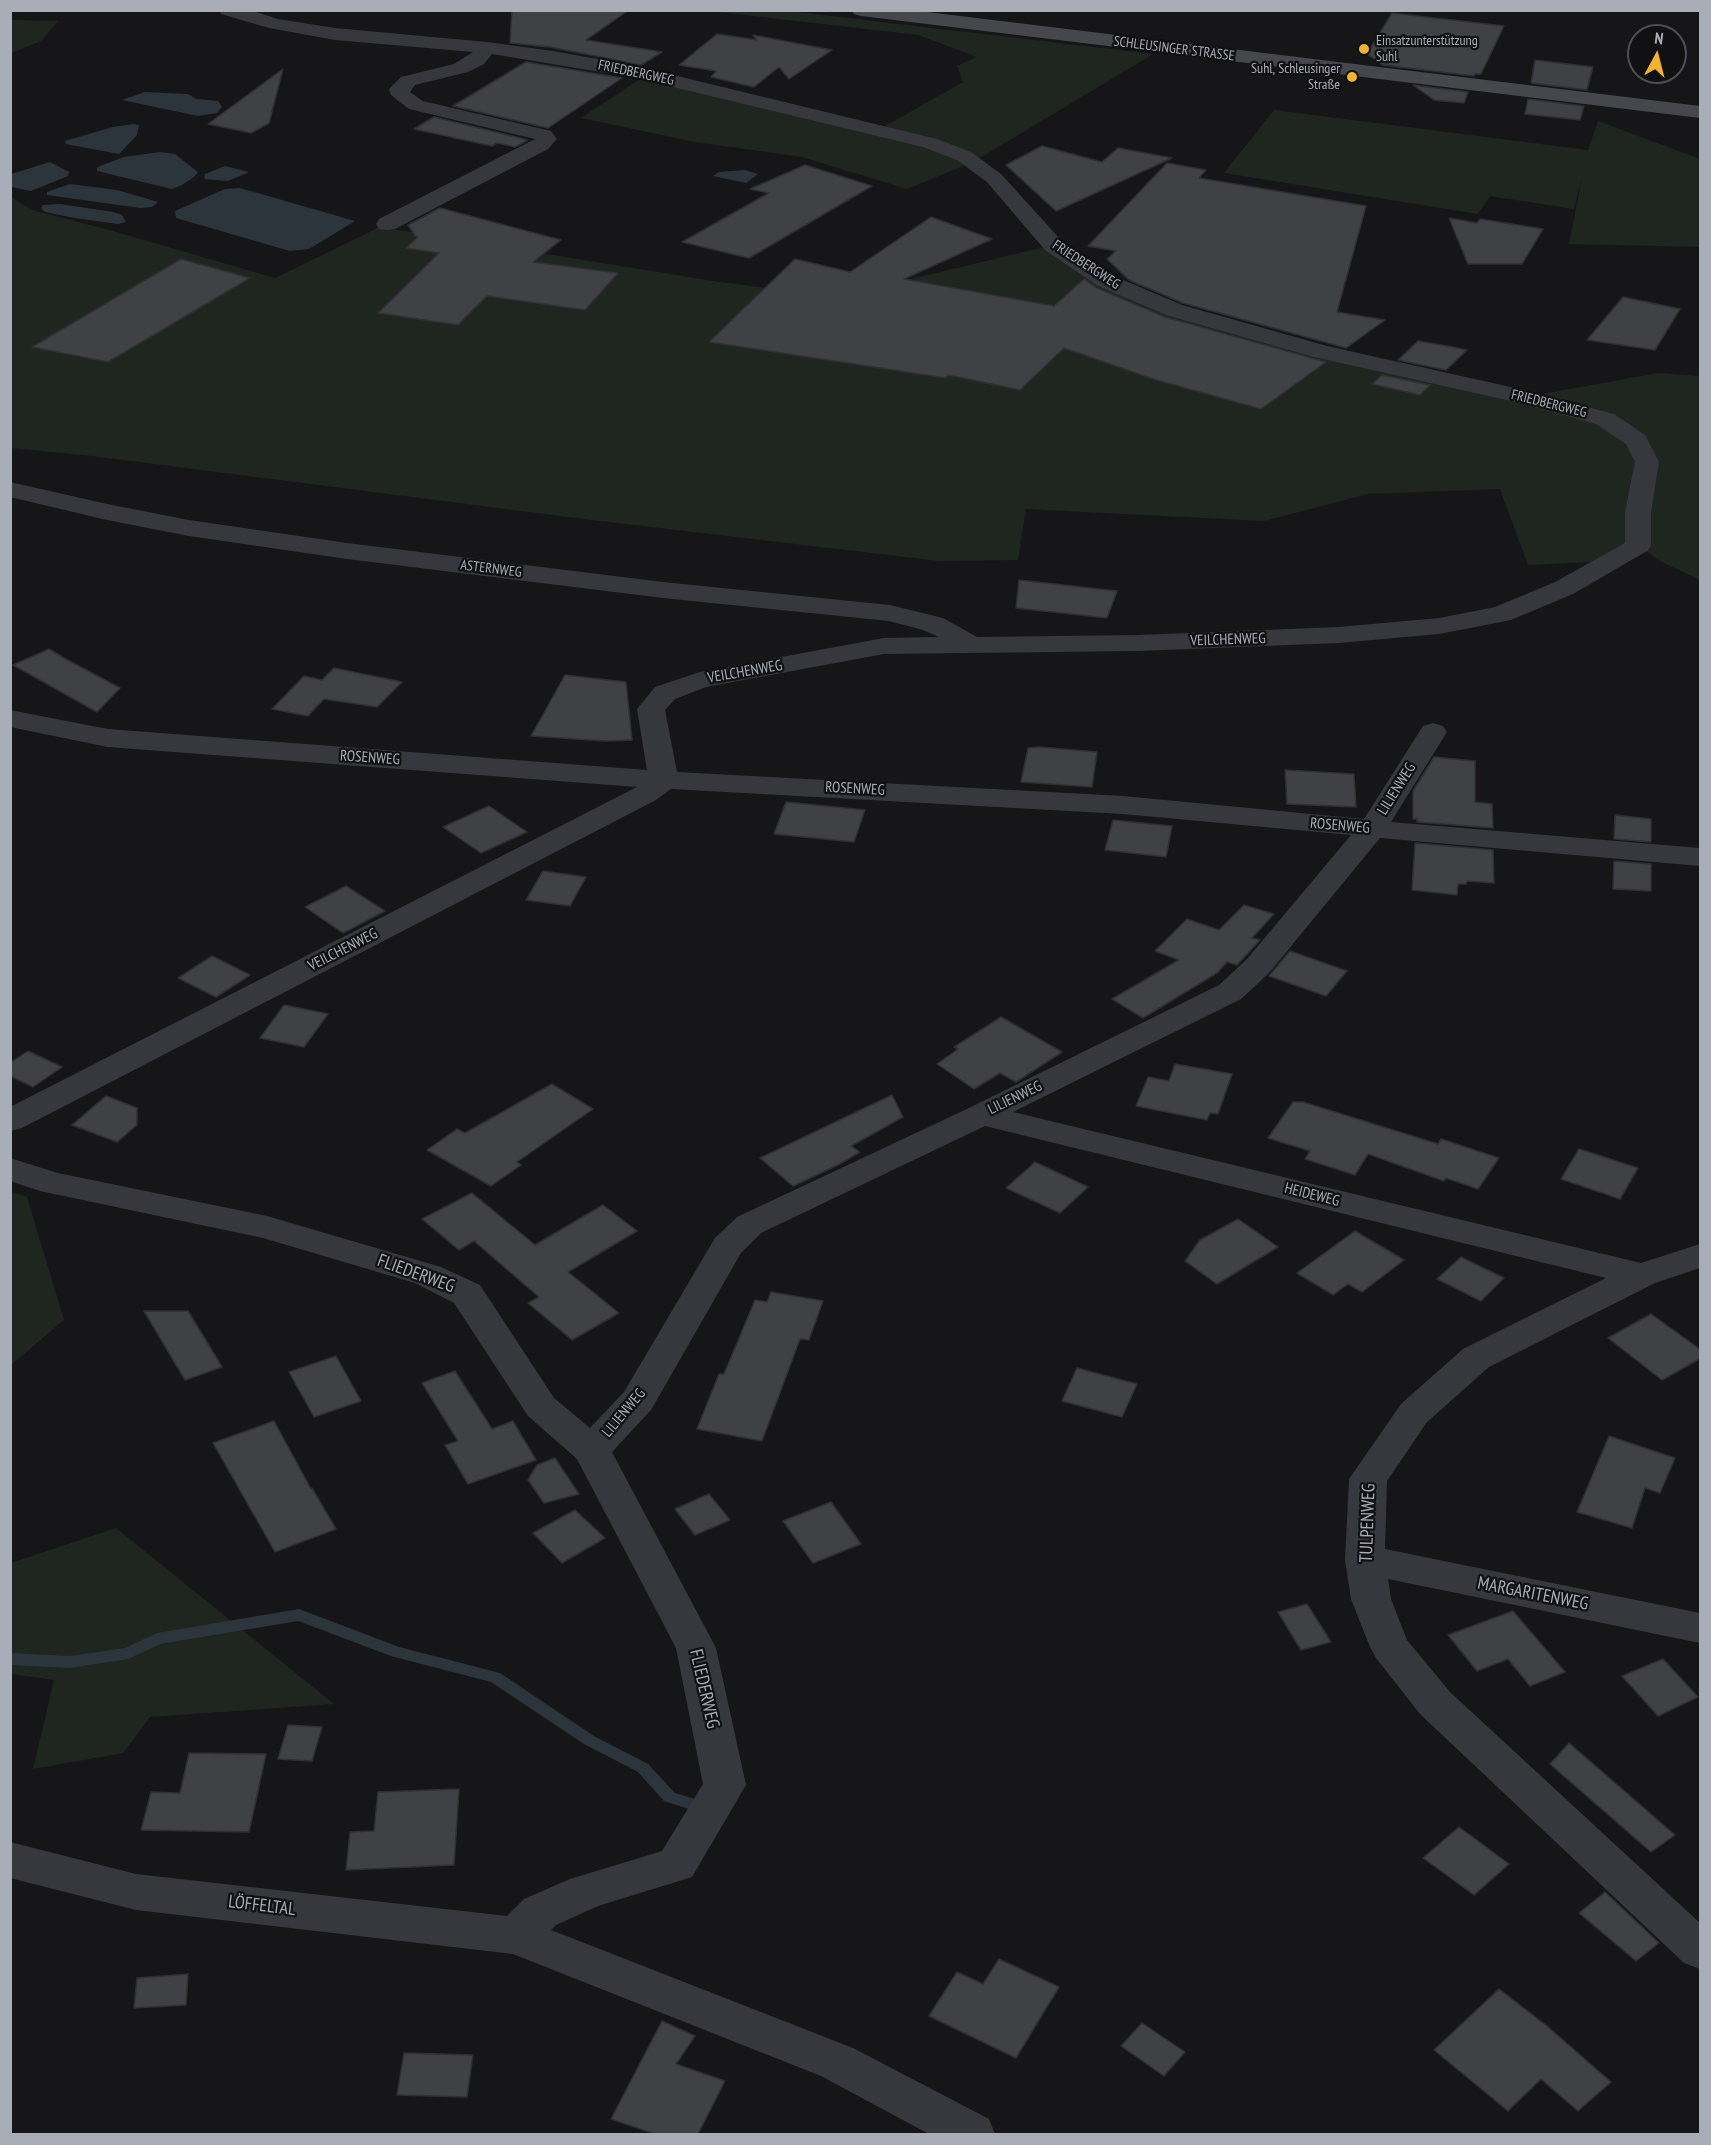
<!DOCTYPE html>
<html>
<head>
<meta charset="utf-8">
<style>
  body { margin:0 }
  #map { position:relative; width:1711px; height:2145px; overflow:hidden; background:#161618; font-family:"PT Sans Narrow",sans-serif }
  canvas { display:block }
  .frame { position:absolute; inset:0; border:12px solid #a8adb8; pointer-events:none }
  .north { position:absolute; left:1627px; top:24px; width:60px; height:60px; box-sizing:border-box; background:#111113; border:2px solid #4d4f55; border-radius:50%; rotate:7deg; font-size:16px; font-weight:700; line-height:24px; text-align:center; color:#a8adb8 }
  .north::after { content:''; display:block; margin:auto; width:21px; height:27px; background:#f2b134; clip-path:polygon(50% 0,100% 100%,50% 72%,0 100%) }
</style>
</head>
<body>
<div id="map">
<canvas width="1711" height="2145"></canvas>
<div class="frame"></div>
<div class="north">N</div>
</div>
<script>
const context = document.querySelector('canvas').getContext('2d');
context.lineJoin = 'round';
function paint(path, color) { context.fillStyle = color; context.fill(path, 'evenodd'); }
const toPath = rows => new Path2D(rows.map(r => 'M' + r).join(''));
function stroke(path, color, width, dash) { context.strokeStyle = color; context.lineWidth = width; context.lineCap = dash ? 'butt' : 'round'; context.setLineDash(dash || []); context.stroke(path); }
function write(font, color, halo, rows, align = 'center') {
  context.font = font + ' "PT Sans Narrow",sans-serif'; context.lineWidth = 4.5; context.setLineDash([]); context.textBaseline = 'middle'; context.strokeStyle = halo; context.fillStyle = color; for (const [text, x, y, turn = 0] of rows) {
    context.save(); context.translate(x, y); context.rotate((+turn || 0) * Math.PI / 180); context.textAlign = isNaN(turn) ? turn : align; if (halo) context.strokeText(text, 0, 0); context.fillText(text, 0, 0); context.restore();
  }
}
const green = toPath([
  [710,11,789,11,1153,54,973,162,907,189,802,157,695,142,581,118,646,75,880,129,963,82,957,66,977,57,918,35],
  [11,20,58,21,41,41,11,53],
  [1274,110,1588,150,1598,121,1700,159,1700,247,1569,244,1582,178,1574,209,1490,196,1478,214,1224,173],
  [10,196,32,210,113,231,275,278,380,227,713,281,835,297,1053,245,1174,310,1525,397,1658,373,1700,376,1700,580,1662,562,1638,546,1611,561,1528,565,1500,489,1368,494,1264,521,1026,509,1018,560,939,561,584,519,92,456,11,448],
  [11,1192,27,1197,64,1320,11,1365],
  [116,1528,334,1704,150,1717,123,1753,33,1769,54,1680,11,1674,11,1563]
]);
const water = toPath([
  [145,92,188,94,196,99,218,101,222,107,217,113,198,116,122,100],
  [133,124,139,125,137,135,119,154,66,144,65,141,113,127],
  [160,152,175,154,198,172,194,177,182,185,172,189,97,171,97,168,100,166,124,157],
  [50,162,69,172,68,176,31,191,11,187,11,174],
  [225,166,249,172,228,181,204,179,205,174],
  [745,170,758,174,746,183,713,176,719,172],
  [70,184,117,190,158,202,152,207,140,208,47,195,47,192],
  [240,188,355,221,309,249,290,251,176,218,175,211,225,189],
  [60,204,113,212,122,215,126,222,118,224,75,218,45,212,41,208,43,205]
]);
const stream = toPath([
  [299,1609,399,1647,500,1673,594,1736,648,1764,675,1793,701,1801,703,1805,701,1809,695,1811,664,1801,638,1772,584,1744,491,1682,391,1656,298,1621,160,1644,128,1659,70,1668,10,1665,10,1653,70,1656,125,1648,157,1633,299,1609]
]);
const building = toPath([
  [512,10,629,10,586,40,662,52,641,65,550,47,510,43,512,10],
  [1392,13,1504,26,1481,74,1475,74,1474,76,1383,65,1367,54,1392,13],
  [717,34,757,40,753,35,832,50,789,79,779,67,754,87,711,77,716,71,679,65,717,34],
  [1535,60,1593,67,1587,90,1531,83,1535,60],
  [526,62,622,78,548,128,453,106,526,62],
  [283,69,269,123,251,133,208,124,283,69],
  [1413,85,1468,92,1464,103,1434,100,1413,85],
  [1528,99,1584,106,1580,120,1525,114,1528,99],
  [434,117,528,140,515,147,497,143,492,146,414,129,434,117],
  [1042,146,1102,162,1118,148,1172,158,1056,211,1006,165,1042,146],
  [1167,163,1206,170,1199,178,1366,206,1337,312,1385,320,1346,348,1183,303,1129,280,1107,259,1116,251,1088,246,1167,163],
  [805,165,872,186,749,258,682,242,769,193,750,189,805,165],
  [440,208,561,240,533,262,618,273,585,310,487,296,458,325,378,313,439,253,406,248,418,237,415,236,408,225,440,208],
  [931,217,992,239,904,279,1054,306,1084,279,1097,288,1165,317,1326,362,1261,409,1153,379,1064,348,1020,390,948,375,946,378,709,342,795,259,850,272,931,217],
  [1449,218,1477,223,1480,219,1543,229,1522,264,1468,264,1449,218],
  [181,259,250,278,108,362,32,347,181,259],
  [1623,297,1680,309,1655,350,1587,340,1623,297],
  [1418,341,1447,346,1467,350,1446,370,1398,360,1418,341],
  [1382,375,1430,385,1420,395,1372,384,1382,375],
  [1019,580,1117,591,1107,618,1016,608,1019,580],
  [49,649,64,658,120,688,97,712,13,665,49,649],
  [334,668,402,682,377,707,324,699,308,716,272,709,304,676,322,680,334,668],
  [565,675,626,682,632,740,605,741,531,736,565,675],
  [1040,747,1097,752,1092,787,1021,782,1028,748,1040,747],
  [1434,757,1475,761,1475,802,1492,804,1493,828,1417,822,1417,819,1413,819,1413,791,1434,757],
  [1285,770,1354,774,1356,807,1287,804,1285,770],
  [786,802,865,810,854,842,774,834,786,802],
  [489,806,527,832,481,853,443,827,489,806],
  [1615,815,1651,819,1651,842,1614,839,1615,815],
  [1113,820,1172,826,1166,857,1105,850,1113,820],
  [1415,843,1493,850,1494,883,1467,881,1466,884,1458,884,1457,895,1412,890,1415,843],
  [1614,861,1651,864,1651,891,1613,889,1614,861],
  [543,871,586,877,570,906,526,900,543,871],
  [346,886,385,911,343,933,305,907,346,886],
  [1244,905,1274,914,1252,938,1260,940,1237,965,1227,962,1217,973,1143,1018,1112,999,1179,960,1155,951,1187,919,1219,930,1244,905],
  [1290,951,1347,971,1326,996,1269,976,1290,951],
  [212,956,250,975,216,997,178,978,212,956],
  [284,1005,328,1014,304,1047,260,1038,284,1005],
  [1001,1017,1062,1052,1016,1082,1000,1073,974,1089,937,1064,958,1049,954,1047,1001,1017],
  [28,1051,62,1067,33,1087,10,1076,10,1063,28,1051],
  [1175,1064,1232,1074,1218,1114,1210,1113,1207,1120,1136,1106,1148,1077,1169,1081,1175,1064],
  [552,1084,593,1109,517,1162,521,1165,491,1186,427,1150,457,1129,465,1133,552,1084],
  [892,1095,903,1117,851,1146,860,1152,838,1165,793,1186,760,1158,892,1095],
  [106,1096,137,1108,137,1125,117,1142,72,1125,106,1096],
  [1293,1102,1303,1102,1438,1144,1441,1139,1499,1158,1478,1189,1446,1178,1444,1181,1368,1154,1355,1175,1305,1159,1310,1151,1268,1138,1293,1102],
  [1579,1149,1638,1168,1620,1199,1561,1179,1579,1149],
  [1035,1162,1088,1187,1060,1213,1006,1188,1035,1162],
  [472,1193,535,1245,603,1205,637,1231,568,1272,619,1313,572,1340,528,1303,539,1297,474,1241,459,1250,422,1219,472,1193],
  [1238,1219,1278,1247,1217,1284,1185,1261,1200,1240,1238,1219],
  [1355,1231,1404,1260,1362,1292,1348,1284,1333,1295,1297,1273,1355,1231],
  [1461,1257,1504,1278,1481,1301,1437,1279,1461,1257],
  [771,1292,823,1301,809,1340,800,1339,762,1441,697,1429,719,1374,724,1374,755,1300,767,1302,771,1292],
  [144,1311,188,1311,222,1367,185,1380,144,1311],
  [1651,1314,1701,1350,1701,1358,1662,1380,1608,1338,1651,1314],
  [336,1356,361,1401,314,1417,289,1372,336,1356],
  [1077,1368,1137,1384,1122,1417,1062,1401,1077,1368],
  [455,1371,492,1429,513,1421,536,1460,468,1484,445,1445,458,1441,422,1383,455,1371],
  [274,1421,311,1489,312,1488,336,1529,275,1552,213,1443,274,1421],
  [1609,1436,1675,1458,1660,1493,1645,1488,1632,1528,1577,1512,1609,1436],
  [555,1458,579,1494,544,1503,528,1480,537,1465,555,1458],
  [709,1494,730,1520,695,1535,675,1509,709,1494],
  [831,1502,861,1544,813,1563,783,1521,831,1502],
  [575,1510,605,1538,562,1563,533,1533,575,1510],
  [1307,1604,1331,1642,1301,1650,1278,1612,1307,1604],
  [1513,1611,1565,1672,1530,1686,1508,1659,1477,1671,1448,1635,1513,1611],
  [1663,1659,1698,1697,1658,1716,1622,1676,1663,1659],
  [288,1725,322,1727,312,1761,278,1759,288,1725],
  [1569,1743,1675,1835,1651,1852,1550,1764,1569,1743],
  [189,1753,266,1754,249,1832,141,1830,151,1792,180,1793,189,1753],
  [459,1789,454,1865,346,1870,350,1832,374,1831,378,1792,459,1789],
  [1459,1827,1509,1864,1474,1895,1423,1858,1459,1827],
  [1605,1892,1659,1943,1636,1961,1579,1913,1605,1892],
  [999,1959,1059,1987,1016,2058,929,2016,957,1972,983,1984,999,1959],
  [188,1974,186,2005,134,2008,137,1978,188,1974],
  [1499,1989,1547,2026,1611,2082,1578,2111,1541,2079,1508,2111,1434,2050,1499,1989],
  [662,2021,695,2036,676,2064,725,2081,698,2134,655,2134,611,2119,662,2021],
  [1142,2023,1185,2052,1164,2076,1121,2046,1142,2023],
  [404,2053,473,2055,467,2097,397,2095,404,2053]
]);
const street = toPath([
  [219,10,250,10,278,19,335,28,487,42,553,51,636,66,937,139,971,152,1001,174,1061,240,1114,276,1182,305,1327,346,1524,390,1614,414,1645,435,1659,462,1651,512,1651,546,1647,551,1573,594,1511,620,1439,634,1339,643,1138,651,884,654,706,687,675,699,665,710,677,772,1123,796,1364,819,1423,726,1433,723,1443,726,1447,732,1391,822,1700,848,1700,866,1380,838,1269,973,1241,999,1013,1112,1641,1263,1700,1244,1700,1268,1655,1283,1489,1367,1427,1422,1387,1481,1385,1549,1700,1613,1700,1643,1388,1579,1391,1599,1407,1640,1450,1692,1700,1923,1700,1969,1684,1963,1420,1714,1376,1658,1370,1647,1351,1599,1345,1560,1349,1479,1401,1404,1463,1349,1606,1278,985,1126,761,1233,741,1253,651,1410,612,1452,716,1648,746,1785,692,1877,598,1906,556,1925,551,1930,853,2048,989,2119,995,2134,929,2134,821,2076,513,1954,136,1910,10,1878,10,1842,136,1874,507,1916,524,1899,570,1879,662,1851,703,1784,676,1648,577,1459,528,1416,454,1303,415,1283,263,1238,40,1191,10,1181,10,1158,58,1173,267,1216,441,1267,480,1285,554,1398,590,1428,624,1392,715,1238,737,1217,969,1108,1219,985,1247,959,1351,835,1123,814,671,789,656,800,22,1128,10,1131,10,1107,637,787,108,747,10,727,10,710,108,729,647,770,637,709,655,687,700,672,884,638,939,637,923,630,889,621,663,598,347,559,189,536,107,520,10,497,10,482,107,504,189,520,347,543,663,582,890,605,943,618,977,637,1138,635,1339,627,1439,618,1495,607,1555,582,1625,543,1625,512,1635,462,1626,444,1596,424,1520,403,1314,357,1166,315,1098,286,1045,250,987,182,957,160,923,147,636,78,492,54,484,64,468,72,415,85,410,92,423,101,551,131,557,139,548,149,395,229,387,230,379,229,376,224,379,219,535,139,409,109,391,95,389,89,401,77,454,64,473,52,335,40,269,28,221,14,219,10]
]);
const secondary = toPath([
  [852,10,911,10,1700,106,1700,118,861,16,854,14,852,10]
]);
const markers = [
  [1364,49,6,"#f2b134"],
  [1352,77,6,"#f2b134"]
];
const farPoinames = [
  ["Einsatzunterstützung",1376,41],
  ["Suhl",1376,57],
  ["Suhl, Schleusinger",1340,69,"right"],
  ["Straße",1340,85,"right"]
];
const farStreetnames = [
  ["SCHLEUSINGER STRASSE",1174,49,7],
  ["FRIEDBERGWEG",636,73,12],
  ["FRIEDBERGWEG",1086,265,33],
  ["FRIEDBERGWEG",1549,404,14],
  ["ASTERNWEG",491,569,7]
];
const streetNames = [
  ["VEILCHENWEG",1228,640,-2],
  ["VEILCHENWEG",745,672,-10],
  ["ROSENWEG",370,758,4],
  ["ROSENWEG",855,789,3],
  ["LILIENWEG",1397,789,-58],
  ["ROSENWEG",1340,826,5],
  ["VEILCHENWEG",343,950,-27],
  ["LILIENWEG",1015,1098,-26],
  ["HEIDEWEG",1312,1195,14],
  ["LILIENWEG",624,1413,-50]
];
const nearStreetnames = [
  ["FLIEDERWEG",416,1274,20],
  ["TULPENWEG",1368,1523,-88],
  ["MARGARITENWEG",1533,1594,11],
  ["FLIEDERWEG",704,1689,77],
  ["LÖFFELTAL",262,1906,7]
];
paint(green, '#1e261f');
paint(water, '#2c353c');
paint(stream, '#2c353c');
paint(building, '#404145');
stroke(building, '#303034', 1.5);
paint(street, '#37383d');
paint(secondary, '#45474d');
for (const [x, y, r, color] of markers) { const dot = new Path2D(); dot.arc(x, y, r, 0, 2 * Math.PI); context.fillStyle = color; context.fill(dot); stroke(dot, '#111113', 2); }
write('14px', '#a8adb8', '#111113', farPoinames, 'left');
write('14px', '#a8adb8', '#111113', farStreetnames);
write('15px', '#a8adb8', '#111113', streetNames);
write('18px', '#a8adb8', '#111113', nearStreetnames);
</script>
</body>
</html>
